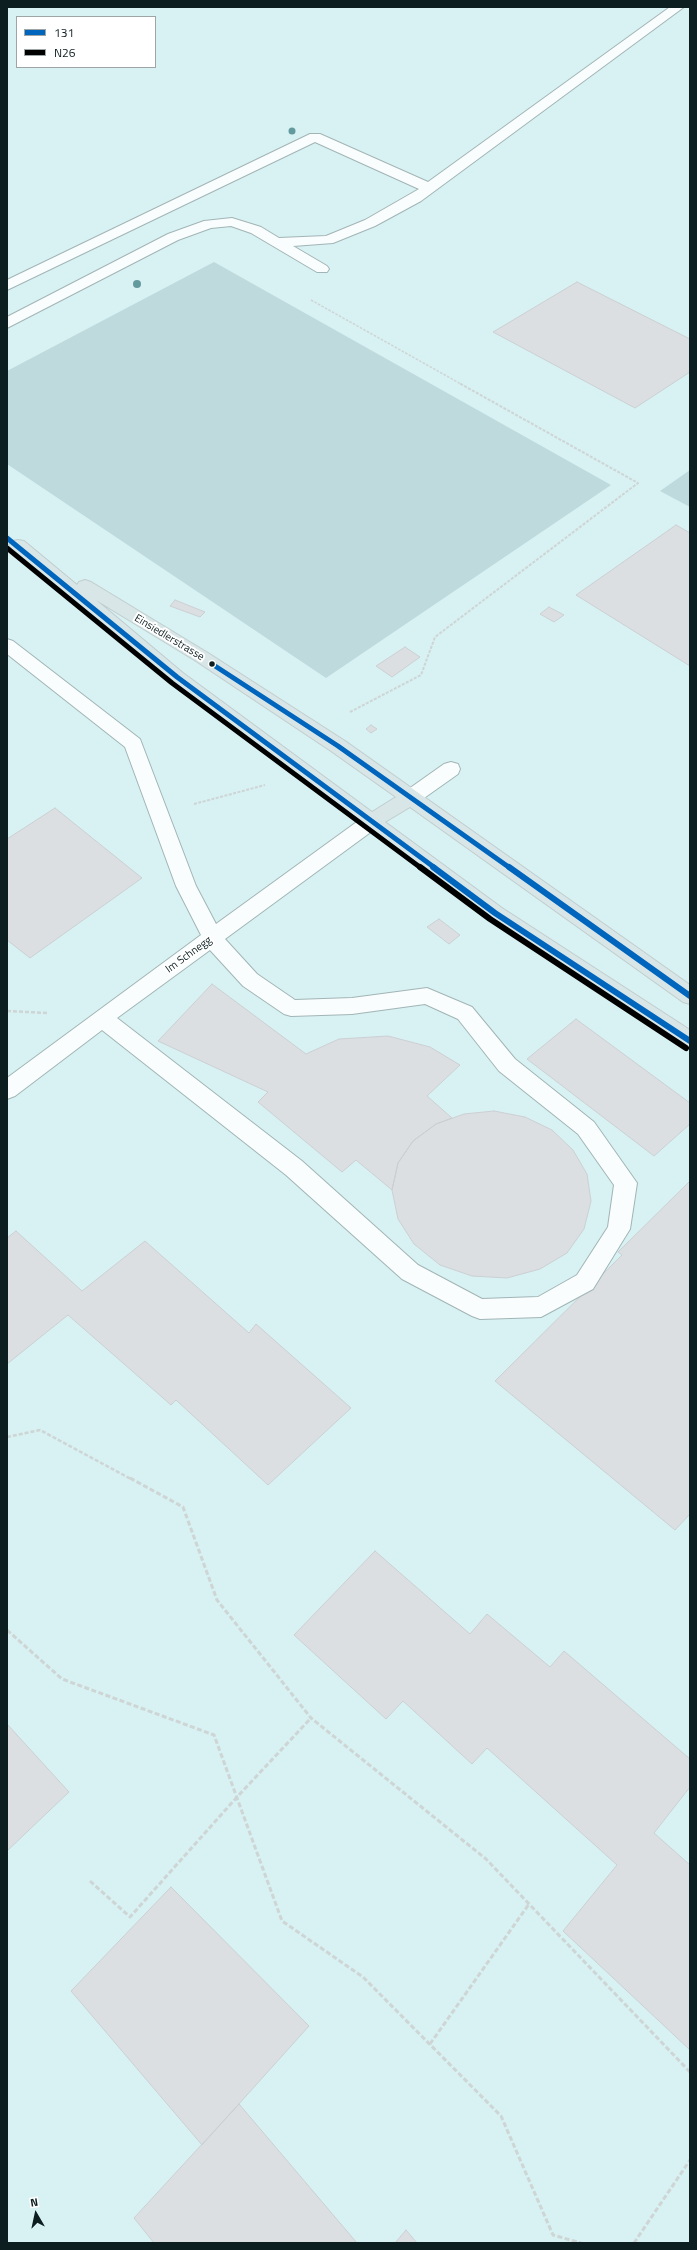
<!DOCTYPE html>
<html>
<head>
<meta charset="utf-8">
<style>
  body { margin:0 }
  #map { position:relative; width:697px; height:2250px; overflow:hidden; background:#d8f1f3; font-family:"Titillium Web",sans-serif }
  canvas { display:block }
  .frame { position:absolute; inset:0; border:8px solid #0d1e20; pointer-events:none }
  .legend { position:absolute; left:16px; top:16px; width:140px; height:52px; box-sizing:border-box; background:#fff; border:1px solid #9ea5a6; margin:0; padding:5px 7px; list-style:none; font-size:12px; color:#0d1e20 }
  .legend li { display:flex; align-items:center; gap:8px; height:20px }
  .legend b { width:20px; border:1px solid #9ea5a6 }
  .north { position:absolute; left:16px; top:2194px; width:40px; height:40px; -webkit-text-stroke:3px #fff; paint-order:stroke; rotate:351deg; font-size:11px; font-weight:700; line-height:16px; text-align:center; color:#0d1e20 }
  .north::after { content:''; display:block; margin:auto; width:14px; height:18px; background:#0d1e20; clip-path:polygon(50% 0,100% 100%,50% 72%,0 100%) }
</style>
</head>
<body>
<div id="map">
<canvas width="697" height="2250"></canvas>
<div class="frame"></div>
<ul class="legend">
<li><b style="height:5px;background:#0065bd"></b>131</li>
<li><b style="height:5px;background:#000"></b>N26</li>
</ul>
<div class="north">N</div>
</div>
<script>
const context = document.querySelector('canvas').getContext('2d');
context.lineJoin = 'round';
function paint(path, color) { context.fillStyle = color; context.fill(path, 'evenodd'); }
const toPath = rows => new Path2D(rows.map(r => 'M' + r).join(''));
function stroke(path, color, width, dash) { context.strokeStyle = color; context.lineWidth = width; context.lineCap = dash ? 'butt' : 'round'; context.setLineDash(dash || []); context.stroke(path); }
function write(font, color, halo, rows, align = 'center') {
  context.font = font + ' "Titillium Web",sans-serif'; context.lineWidth = 4; context.setLineDash([]); context.textBaseline = 'middle'; context.strokeStyle = halo; context.fillStyle = color; for (const [text, x, y, turn = 0] of rows) {
    context.save(); context.translate(x, y); context.rotate((+turn || 0) * Math.PI / 180); context.textAlign = isNaN(turn) ? turn : align; if (halo) context.strokeText(text, 0, 0); context.fillText(text, 0, 0); context.restore();
  }
}
const green = toPath([
  [214,262,611,485,326,678,7,464,7,371],
  [690,470,690,507,660,491]
]);
const building = toPath([
  [577,282,690,339,690,372,635,408,493,332,577,282],
  [676,525,690,533,690,666,576,595,676,525],
  [175,600,205,612,200,617,170,606,175,600],
  [549,607,564,615,554,622,540,614,549,607],
  [405,647,420,657,392,677,376,666,405,647],
  [371,725,377,729,371,733,366,729,371,725],
  [55,808,142,878,30,958,7,940,7,839,55,808],
  [439,919,460,935,449,944,427,927,439,919],
  [212,984,306,1054,339,1039,388,1036,430,1047,460,1065,427,1096,452,1118,436,1124,413,1141,398,1163,392,1190,356,1160,342,1172,258,1102,268,1092,158,1041,212,984],
  [576,1019,690,1103,690,1124,654,1156,527,1059,576,1019],
  [494,1111,525,1117,552,1130,573,1150,587,1174,591,1201,584,1229,567,1253,540,1269,507,1278,472,1276,440,1265,414,1244,398,1219,392,1190,398,1163,413,1141,436,1124,464,1114,494,1111],
  [690,1181,690,1514,675,1530,495,1381,622,1255,618,1252,690,1181],
  [16,1231,82,1291,145,1241,249,1333,256,1324,351,1408,268,1485,176,1400,171,1405,68,1315,7,1364,7,1238,16,1231],
  [375,1551,470,1634,487,1614,550,1667,564,1651,690,1759,690,1787,654,1833,690,1865,690,2050,563,1931,617,1865,487,1748,472,1764,403,1701,386,1719,294,1635,375,1551],
  [7,1724,69,1792,7,1851,7,1724],
  [171,1887,309,2026,202,2145,71,1991,171,1887],
  [239,2104,357,2243,154,2243,134,2218,239,2104],
  [406,2230,417,2243,395,2243,406,2230]
]);
const pathFar3 = toPath([
  [311,300,461,384]
]);
const pathFar2 = toPath([
  [350,712,421,675,435,637,638,483,459,383],
  [194,804,265,785]
]);
const pathFar1 = toPath([
  [7,1011,48,1013],
  [7,1437,40,1430,131,1479]
]);
const path = toPath([
  [130,1478,183,1507,217,1600,311,1718,486,1859,690,2072],
  [7,1630,62,1679,214,1735,282,1921,363,1977,501,2116,553,2235,581,2243],
  [90,1881,130,1917,237,1797,311,1718],
  [430,2044,529,1904],
  [634,2243,690,2160]
]);
const minor = toPath([
  [670,7,684,7,421,201,375,226,333,243,293,246,327,266,329,269,327,272,317,272,251,233,231,226,211,228,178,240,7,328,7,317,168,234,204,221,232,218,261,227,279,238,326,236,365,220,419,189,315,142,7,290,7,280,310,134,320,134,428,182,670,7],
  [7,639,13,641,140,739,196,886,216,924,365,816,372,814,379,816,382,821,379,826,225,939,257,974,295,1000,352,998,427,988,472,1007,515,1059,594,1122,637,1183,630,1229,593,1289,541,1317,480,1319,472,1316,402,1279,286,1175,102,1030,15,1096,7,1099,7,1078,201,935,176,886,125,747,7,654,7,639],
  [210,950,243,986,284,1014,291,1016,352,1014,425,1004,458,1019,499,1071,578,1134,614,1185,608,1227,577,1275,538,1297,482,1299,418,1265,302,1161,117,1018,210,950],
  [451,762,458,764,460,769,458,774,417,803,410,805,403,803,400,798,403,793,444,764,451,762]
]);
const major = toPath([
  [18,540,24,541,77,585,79,582,85,580,91,582,208,653,345,741,690,985,690,1004,683,1002,410,807,385,822,502,908,690,1030,690,1049,682,1047,488,918,171,681,12,549,9,545,12,541,18,540],
  [96,600,196,661,331,751,396,797,372,812,183,673,96,600]
]);
const bus1Far1 = toPath([
  [7,538,177,677,435,868],
  [212,664,338,746,510,868]
]);
const bus1 = toPath([
  [433,867,495,913,690,1041],
  [509,867,690,996]
]);
const bus2Far1 = toPath([
  [7,548,172,683,421,868]
]);
const bus2 = toPath([
  [420,867,490,919,686,1048]
]);
const trees = [
  [292,131,3.5],
  [137,284,4]
];
const markers = [
  [212,664,3.5,"#0d1e20"]
];
const streetNames = [
  ["Einsiedlerstrasse",169,638,31],
  ["Im Schnegg",189,955,-36]
];
paint(green, '#bedadd');
paint(building, '#dbdfe2');
stroke(building, '#cbcfd3', 1);
stroke(minor, '#a2b5b6', 2);
stroke(major, '#c0cdce', 2);
stroke(pathFar3, '#ced5d5', 1.5, [2.5, 1.5]);
stroke(pathFar2, '#ced5d5', 2, [3, 1.5]);
stroke(pathFar1, '#ced5d5', 2.5, [4, 2]);
stroke(path, '#ced5d5', 3, [5, 2.5]);
paint(minor, '#f9fdfd');
paint(major, '#d8e6e7');
stroke(bus1Far1, '#0065bd', 5);
stroke(bus1, '#0065bd', 6);
stroke(bus2Far1, '#000', 5);
stroke(bus2, '#000', 6);
context.fillStyle = '#639a9e';
for (const [x, y, r] of trees) { context.beginPath(); context.arc(x, y, r, 0, 2 * Math.PI); context.fill(); }
for (const [x, y, r, color] of markers) { const dot = new Path2D(); dot.arc(x, y, r, 0, 2 * Math.PI); context.fillStyle = color; context.fill(dot); stroke(dot, '#fff', 1.5); }
write('11px', '#0d1e20', '#fff', streetNames);
</script>
</body>
</html>
